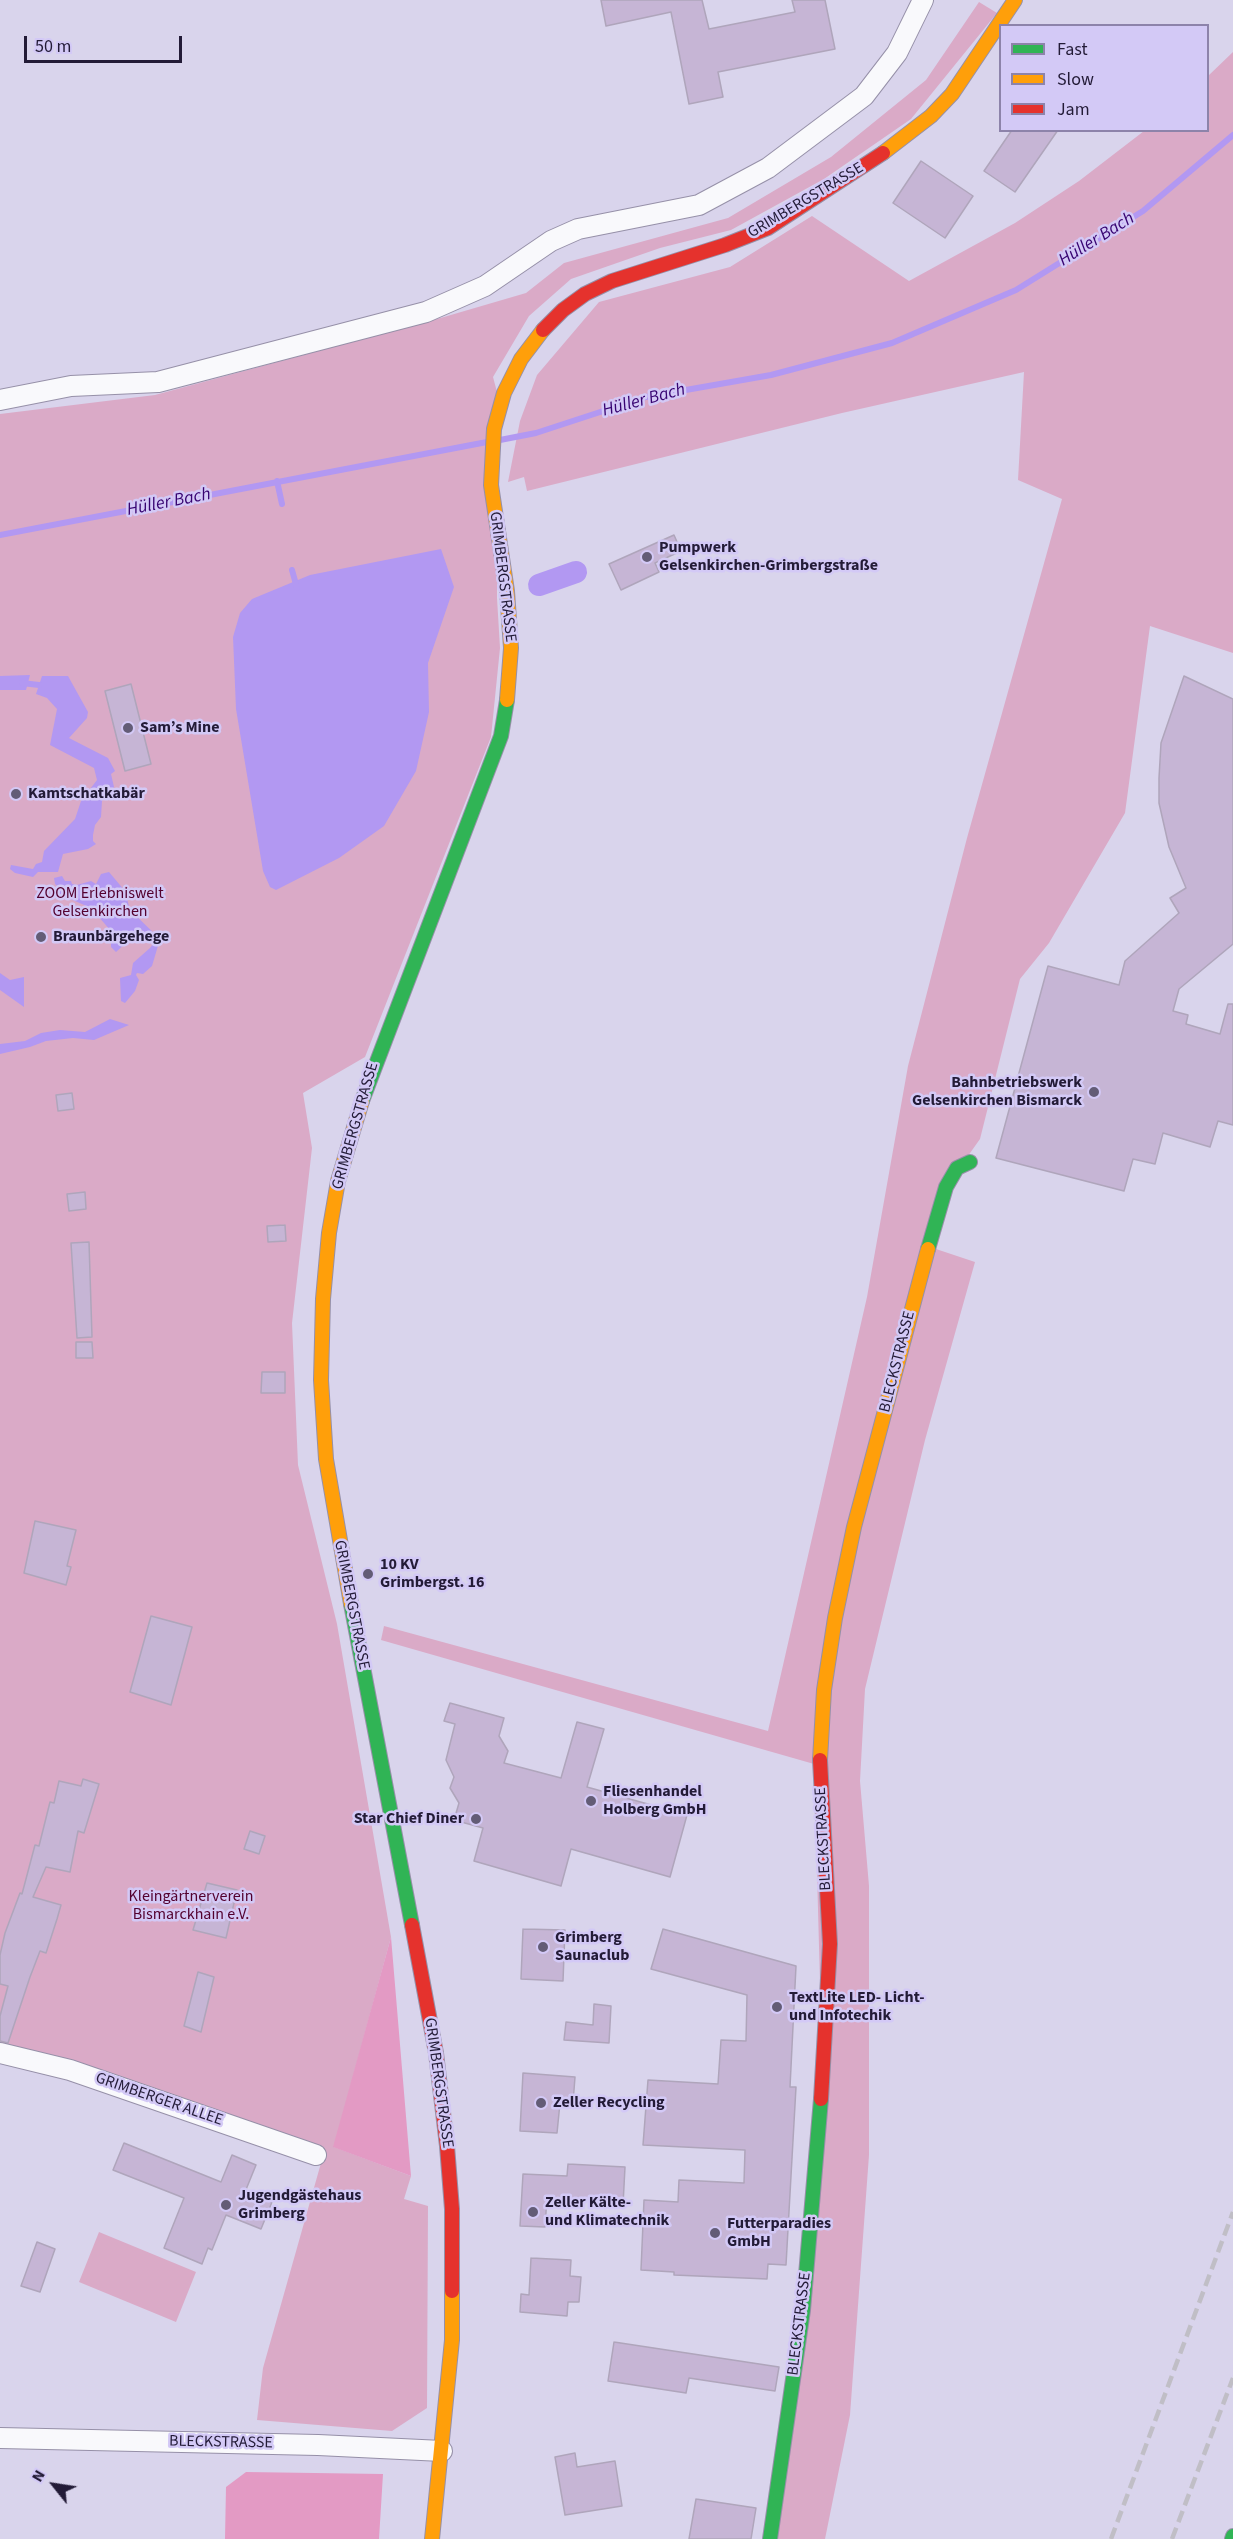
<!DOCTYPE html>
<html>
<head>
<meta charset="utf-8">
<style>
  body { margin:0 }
  #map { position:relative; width:1233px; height:2539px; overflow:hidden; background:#d9d4ec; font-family:"Source Sans 3",sans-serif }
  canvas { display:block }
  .legend { position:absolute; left:999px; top:24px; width:210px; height:108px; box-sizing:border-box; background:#d3c9f6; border:2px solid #8d83aa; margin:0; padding:8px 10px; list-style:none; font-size:18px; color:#231b37 }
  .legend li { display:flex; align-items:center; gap:12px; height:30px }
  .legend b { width:30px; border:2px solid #8d83aa }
  .north { position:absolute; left:24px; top:2455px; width:60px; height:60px; -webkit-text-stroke:4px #d3c9f6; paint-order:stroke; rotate:300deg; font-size:16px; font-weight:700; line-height:24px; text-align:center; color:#231b37 }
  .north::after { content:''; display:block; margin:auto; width:21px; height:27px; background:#231b37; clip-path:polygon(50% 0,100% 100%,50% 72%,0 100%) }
  .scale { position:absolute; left:24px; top:36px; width:158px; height:27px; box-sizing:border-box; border:3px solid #231b37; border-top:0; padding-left:8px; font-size:18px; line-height:21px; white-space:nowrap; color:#231b37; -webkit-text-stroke:4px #d3c9f6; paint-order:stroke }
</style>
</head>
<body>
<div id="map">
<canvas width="1233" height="2539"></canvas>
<ul class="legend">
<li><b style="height:8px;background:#30b455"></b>Fast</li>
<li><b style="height:8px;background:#ff9f0a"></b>Slow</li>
<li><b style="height:8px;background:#e5322d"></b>Jam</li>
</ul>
<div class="north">N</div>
<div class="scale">50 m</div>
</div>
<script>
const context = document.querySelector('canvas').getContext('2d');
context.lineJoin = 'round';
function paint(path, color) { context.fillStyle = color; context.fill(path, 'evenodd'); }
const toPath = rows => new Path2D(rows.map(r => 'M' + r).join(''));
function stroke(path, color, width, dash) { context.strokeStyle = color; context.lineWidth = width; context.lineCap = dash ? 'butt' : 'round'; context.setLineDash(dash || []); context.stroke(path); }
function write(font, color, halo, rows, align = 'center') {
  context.font = font + ' "Source Sans 3",sans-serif'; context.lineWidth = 5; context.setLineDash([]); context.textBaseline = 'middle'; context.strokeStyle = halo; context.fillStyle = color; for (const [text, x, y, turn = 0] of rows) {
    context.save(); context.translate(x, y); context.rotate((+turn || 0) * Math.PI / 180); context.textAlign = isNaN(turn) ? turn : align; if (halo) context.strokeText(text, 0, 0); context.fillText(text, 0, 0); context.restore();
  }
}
const green = toPath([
  [979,2,997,13,911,119,824,179,731,230,660,248,571,279,529,316,493,377,497,392,497,598,500,648,491,737,365,1057,303,1093,312,1148,292,1323,298,1465,337,1624,391,1937,334,2147,411,2176,404,2199,428,2206,427,2408,392,2431,257,2420,263,2368,321,2163,0,2049,0,414,155,395,444,317,526,293,564,263,728,218,831,157,926,80],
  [1233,52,1233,653,1150,626,1125,813,1049,943,1020,979,980,1139,958,1170,933,1248,975,1262,925,1440,865,1689,860,1781,869,1886,869,2155,850,2415,825,2539,772,2539,824,2128,814,1764,381,1640,384,1626,768,1731,867,1297,908,1066,967,838,1062,499,1018,480,1024,372,842,413,527,491,524,477,508,482,520,421,537,375,599,302,730,267,812,216,909,281,1015,223,1079,181,1144,131,1208,130,1208,76],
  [99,2232,196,2272,176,2322,79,2282]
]);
const forest = toPath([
  [391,1937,411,2176,333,2147],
  [246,2472,383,2474,379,2539,225,2539,226,2487]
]);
const water = toPath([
  [441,549,454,587,428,663,429,712,416,771,384,826,339,858,276,890,270,887,263,871,236,709,233,637,240,613,252,599,310,575],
  [30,675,26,690,0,690,0,676],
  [42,676,68,676,88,712,87,718,69,738,108,758,115,771,111,774,114,787,102,801,101,817,95,825,93,835,93,841,96,844,88,849,63,854,58,872,38,872,33,877,15,873,10,869,11,865,33,869,36,864,42,862,44,851,75,819,81,801,97,780,94,768,50,745,57,709,47,698,36,694],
  [109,872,125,891,130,910,160,939,152,966,143,974,137,973,136,975,139,980,135,991,125,1003,121,1001,120,978,131,975,133,963,150,948,153,944,141,929,116,952,111,947,111,931,91,908,59,894,59,888,55,884,54,878,62,876,65,881,71,881,72,884,77,885,91,881,96,884,101,874],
  [0,973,10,980,24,977,24,1007,0,990],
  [110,1019,129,1025,94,1040,73,1038,46,1041,30,1047,0,1054,0,1044,25,1041,41,1033,60,1030,85,1032]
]);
const stream = toPath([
  [500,440,536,433,646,397,771,375,892,343,1016,290,1143,211,1233,135],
  [277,481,282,504],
  [0,535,487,442],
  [292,570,297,588],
  [22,683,39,685]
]);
const canal = toPath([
  [539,585,576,572]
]);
const building = toPath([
  [601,0,702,0,709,29,795,12,792,0,825,0,835,49,718,72,723,97,689,104,671,12,606,26,601,0],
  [1012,130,1058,130,1015,192,984,171,1012,130],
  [921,161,973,196,945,238,893,203,921,161],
  [674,535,681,551,655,563,659,572,621,590,609,564,674,535],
  [1184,676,1233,699,1233,944,1179,989,1173,1011,1188,1015,1186,1024,1220,1034,1228,1004,1233,1004,1233,1125,1218,1121,1210,1147,1163,1133,1155,1164,1133,1159,1124,1191,996,1158,1048,966,1119,985,1125,961,1179,913,1170,898,1186,888,1169,847,1159,803,1159,778,1161,743,1184,676],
  [131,684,151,764,125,771,105,691,131,684],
  [72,1093,74,1109,58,1111,56,1095,72,1093],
  [85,1192,86,1209,69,1211,67,1194,85,1192],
  [285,1225,286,1241,268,1242,267,1226,285,1225],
  [89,1242,92,1337,77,1338,71,1243,89,1242],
  [76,1342,92,1342,93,1358,76,1358,76,1342],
  [262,1372,285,1372,285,1393,261,1393,262,1372],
  [35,1521,76,1530,67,1566,71,1567,66,1585,24,1573,35,1521],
  [151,1616,192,1627,171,1705,130,1692,151,1616],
  [450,1703,504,1718,499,1736,508,1751,504,1763,561,1778,577,1722,604,1729,587,1787,687,1815,670,1877,571,1849,561,1886,474,1861,483,1828,454,1820,459,1803,450,1788,454,1777,446,1760,455,1724,444,1721,450,1703],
  [83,1779,99,1784,84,1833,78,1831,70,1872,46,1867,33,1897,61,1905,57,1919,46,1953,40,1951,30,1977,8,2043,0,2041,0,2016,8,1986,0,1984,0,1955,5,1933,20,1893,22,1894,35,1845,39,1846,50,1802,54,1803,59,1781,81,1786,83,1779],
  [250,1831,265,1836,259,1854,244,1849,250,1831],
  [207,1883,237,1890,226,1938,193,1930,207,1883],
  [523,1929,565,1930,563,1981,521,1979,523,1929],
  [663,1929,796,1966,790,2087,796,2087,786,2265,768,2264,767,2279,674,2275,674,2272,641,2270,644,2200,678,2202,679,2180,744,2183,745,2150,643,2145,648,2080,718,2084,721,2040,746,2041,747,1995,651,1969,663,1929],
  [198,1972,214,1977,201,2032,184,2026,198,1972],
  [594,2004,611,2006,609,2043,564,2040,566,2022,593,2025,594,2004],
  [523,2073,575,2077,573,2103,560,2103,557,2133,520,2131,523,2073],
  [124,2143,221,2182,232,2155,256,2165,245,2192,272,2202,261,2229,226,2215,212,2250,208,2248,202,2264,164,2248,184,2198,113,2170,124,2143],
  [568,2164,625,2167,623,2205,592,2203,593,2199,547,2197,545,2227,520,2226,523,2174,567,2176,568,2164],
  [37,2242,55,2249,40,2292,21,2286,37,2242],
  [531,2258,571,2260,570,2276,581,2277,579,2302,568,2302,567,2316,520,2312,521,2294,529,2295,531,2258],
  [614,2342,779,2367,775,2391,689,2378,686,2393,608,2381,614,2342],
  [575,2453,577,2467,615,2461,622,2506,565,2515,555,2457,575,2453],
  [696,2499,756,2508,751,2539,689,2539,696,2499]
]);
const street = toPath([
  [0,400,71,386,158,382,426,312,485,286,551,241,578,229,699,205,768,168,864,96,897,53,923,0],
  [0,2053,70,2070,316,2155],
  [0,2438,318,2445,442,2451]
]);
const fast = toPath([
  [362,1101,501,736,507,700],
  [928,1249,946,1187,957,1168,970,1162],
  [351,1604,412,1925],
  [770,2539,803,2310,821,2099],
  [1232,2539,1233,2536]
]);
const slow = toPath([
  [883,153,931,116,952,94,1015,0],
  [507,700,511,648,507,591,491,485,494,429,504,393,521,359,543,330],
  [351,1604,326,1459,321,1380,323,1299,329,1233,338,1181,362,1101],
  [820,1760,824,1690,835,1618,854,1527,928,1249],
  [432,2539,452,2340,452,2291]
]);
const jam = toPath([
  [543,330,563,310,585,294,612,281,725,245,768,228,883,153],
  [820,1760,830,1944,821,2099],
  [412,1925,436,2053,447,2146,452,2209,452,2291]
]);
const rail = toPath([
  [1111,2539,1233,2212],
  [1172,2539,1233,2378]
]);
const markers = [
  [647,557,6,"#635c76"],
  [128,728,6,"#635c76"],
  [16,794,6,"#635c76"],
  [41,937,6,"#635c76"],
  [1094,1092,6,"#635c76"],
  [368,1574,6,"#635c76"],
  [591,1801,6,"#635c76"],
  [476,1819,6,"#635c76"],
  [543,1947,6,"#635c76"],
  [777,2007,6,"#635c76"],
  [541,2103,6,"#635c76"],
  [226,2205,6,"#635c76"],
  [533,2212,6,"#635c76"],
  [715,2233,6,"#635c76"]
];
const streetNames = [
  ["GRIMBERGSTRASSE",806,201,-31],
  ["GRIMBERGSTRASSE",502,577,83],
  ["GRIMBERGSTRASSE",356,1126,-74],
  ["BLECKSTRASSE",898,1362,-76],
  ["GRIMBERGSTRASSE",351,1605,79],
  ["BLECKSTRASSE",824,1839,-93],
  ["GRIMBERGSTRASSE",438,2083,82],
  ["GRIMBERGER ALLEE",159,2100,19],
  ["BLECKSTRASSE",800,2324,-83],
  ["BLECKSTRASSE",221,2443,1]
];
const poiNames = [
  ["Pumpwerk",659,548],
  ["Gelsenkirchen-Grimbergstraße",659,566],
  ["Sam’s Mine",140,728],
  ["Kamtschatkabär",28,794],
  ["Braunbärgehege",53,937],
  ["Bahnbetriebswerk",1082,1083,"right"],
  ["Gelsenkirchen Bismarck",1082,1101,"right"],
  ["10 KV",380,1565],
  ["Grimbergst. 16",380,1583],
  ["Fliesenhandel",603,1792],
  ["Holberg GmbH",603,1810],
  ["Star Chief Diner",464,1819,"right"],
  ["Grimberg",555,1938],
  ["Saunaclub",555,1956],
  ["TextLite LED- Licht-",789,1998],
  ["und Infotechik",789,2016],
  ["Zeller Recycling",553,2103],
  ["Jugendgästehaus",238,2196],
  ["Grimberg",238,2214],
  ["Zeller Kälte-",545,2203],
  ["und Klimatechnik",545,2221],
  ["Futterparadies",727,2224],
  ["GmbH",727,2242]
];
const parkNames = [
  ["ZOOM Erlebniswelt",100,894],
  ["Gelsenkirchen",100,912],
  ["Kleingärtnerverein",191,1897],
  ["Bismarckhain e.V.",191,1915]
];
const waterNames = [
  ["Hüller Bach",1097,240,-32],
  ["Hüller Bach",644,401,-15],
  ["Hüller Bach",169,503,-11]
];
paint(green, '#daaac7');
paint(forest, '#e39ac4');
paint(water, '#b298f2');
stroke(stream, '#b298f2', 6);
stroke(canal, '#b298f2', 22);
paint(building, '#c6b5d5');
stroke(building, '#afa5bb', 1.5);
stroke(street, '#9690a8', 22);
stroke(fast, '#9690a8', 16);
stroke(slow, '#9690a8', 16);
stroke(jam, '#9690a8', 16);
stroke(street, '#f9f9fc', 20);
stroke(fast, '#30b455', 14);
stroke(slow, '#ff9f0a', 14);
stroke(jam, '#e5322d', 14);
stroke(rail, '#c0bec6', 4.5, [12, 6]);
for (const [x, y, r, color] of markers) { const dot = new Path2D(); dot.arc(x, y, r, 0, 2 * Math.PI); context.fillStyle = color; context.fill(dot); stroke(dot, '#d3c9f6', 2); }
write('16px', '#231b37', '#d3c9f6', streetNames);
write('bold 16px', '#231b37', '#d3c9f6', poiNames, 'left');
write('16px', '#53002e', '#d3c9f6', parkNames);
write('italic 18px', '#370371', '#d3c9f6', waterNames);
</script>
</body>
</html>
